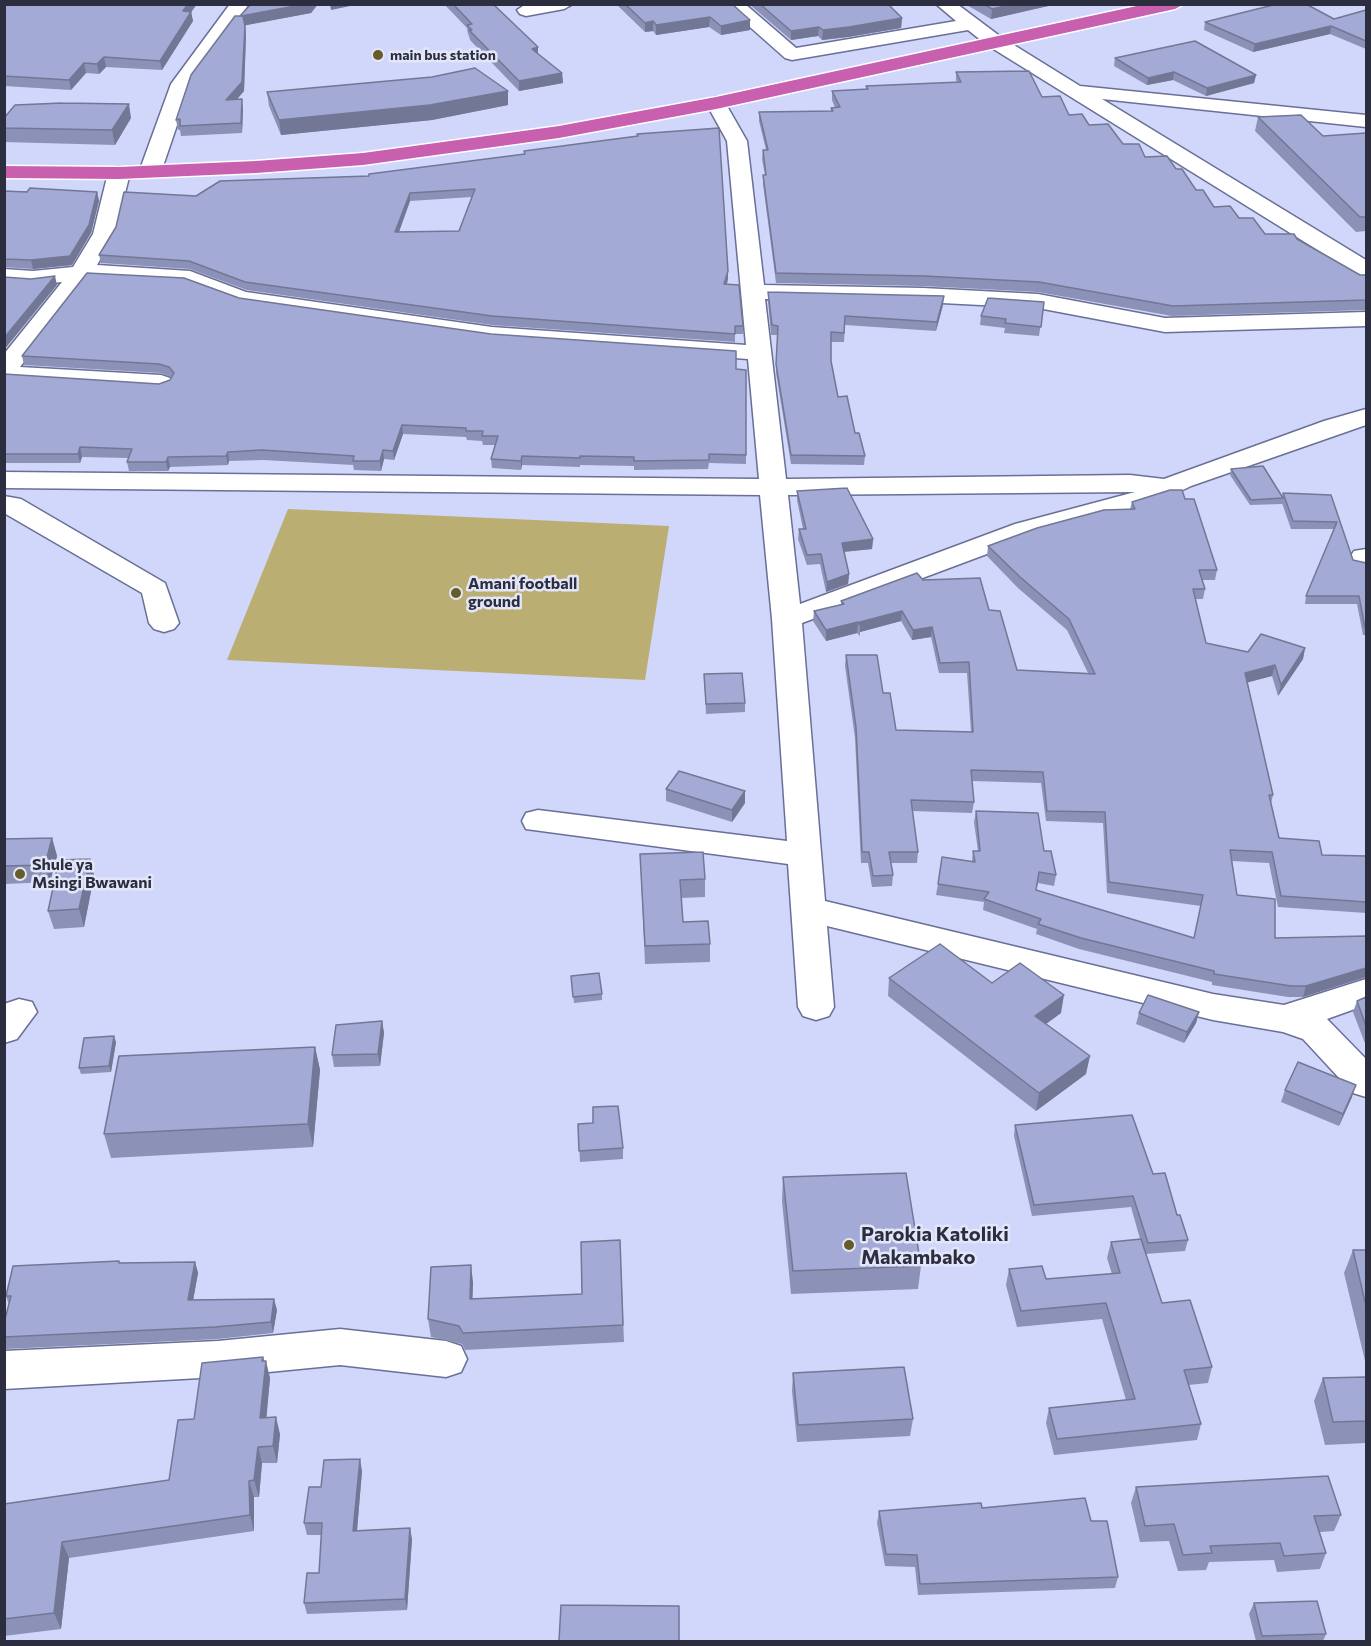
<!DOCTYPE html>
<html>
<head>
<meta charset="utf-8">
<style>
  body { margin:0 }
  #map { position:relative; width:1371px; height:1646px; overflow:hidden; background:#d1d7fb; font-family:Commissioner,sans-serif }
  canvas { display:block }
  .frame { position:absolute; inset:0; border:6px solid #2c2e3f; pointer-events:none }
</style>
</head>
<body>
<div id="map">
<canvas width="1371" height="1646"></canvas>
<div class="frame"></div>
</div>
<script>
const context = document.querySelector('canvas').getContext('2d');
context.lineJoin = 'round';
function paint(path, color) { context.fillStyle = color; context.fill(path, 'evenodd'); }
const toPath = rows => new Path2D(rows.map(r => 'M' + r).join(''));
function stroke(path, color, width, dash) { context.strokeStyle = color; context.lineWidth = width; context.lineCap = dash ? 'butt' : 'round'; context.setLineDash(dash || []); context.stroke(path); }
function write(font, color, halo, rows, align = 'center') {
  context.font = font + ' Commissioner,sans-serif'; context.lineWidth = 5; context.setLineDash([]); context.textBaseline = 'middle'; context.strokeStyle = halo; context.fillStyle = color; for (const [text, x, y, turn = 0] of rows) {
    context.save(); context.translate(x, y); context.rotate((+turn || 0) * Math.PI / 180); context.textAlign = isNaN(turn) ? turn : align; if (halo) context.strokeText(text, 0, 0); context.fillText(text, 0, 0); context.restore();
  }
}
const green = toPath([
  [288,509,669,526,645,680,227,660]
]);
const minor = toPath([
  [230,4,249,4,191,84,161,172,158,177,142,177,139,172,171,84,230,4],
  [526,4,573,4,564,9,526,16,520,14,517,10,526,4],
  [724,4,745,4,796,48,956,21,936,4,957,4,1001,37,1080,86,1366,115,1366,127,1102,99,1366,260,1366,277,1358,275,987,45,968,30,792,60,785,58,724,4],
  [716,97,723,99,747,141,764,285,923,288,1038,294,1165,318,1366,312,1366,326,1165,332,1038,308,923,302,765,299,786,479,1130,475,1164,479,1324,421,1366,409,1366,425,1191,486,1156,503,1035,536,802,623,825,901,1213,994,1284,1005,1366,979,1366,1005,1327,1019,1366,1059,1366,1097,1353,1093,1303,1039,1283,1032,1213,1020,827,926,834,1007,829,1016,816,1020,803,1016,798,1007,788,864,526,829,522,821,526,813,538,810,787,841,772,619,760,495,4,488,4,472,759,479,748,359,492,341,241,305,186,284,88,279,20,367,161,375,170,378,174,383,170,388,161,391,4,381,4,354,62,282,33,285,4,283,4,269,33,271,73,267,93,234,108,173,111,168,119,167,127,168,130,173,115,234,97,265,190,271,246,292,492,327,746,345,727,141,706,103,709,99,716,97],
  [1135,492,1015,524,800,604,788,495,1135,492],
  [4,496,21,499,165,583,179,623,174,629,164,632,154,629,149,623,142,593,4,513,4,496],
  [1366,549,1366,566,1354,563,1350,557,1354,551,1366,549],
  [19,999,32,1002,37,1012,17,1039,4,1043,4,1004,19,999],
  [340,1329,446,1341,461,1346,467,1359,461,1372,446,1377,340,1365,218,1377,4,1389,4,1351,218,1341,340,1329]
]);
const highway = toPath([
  [1146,4,1184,4,1175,9,716,109,559,138,363,165,256,173,119,179,4,178,4,166,119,167,256,161,363,153,559,126,716,97,1146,4]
]);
const wall = toPath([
  [4,4,191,12,193,21,162,70,106,67,99,74,86,73,71,90,4,86],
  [251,4,318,4,311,13,245,25,246,35,244,91,237,99,243,109,242,133,181,136,180,130,178,130,176,120,240,16],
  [444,4,493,4,538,54,562,73,563,83,519,91,470,40,469,36,468,34,467,28],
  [616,4,732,4,750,30,721,35,709,27,656,35,653,31,645,32],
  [749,4,888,4,902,18,901,28,848,37,822,40,818,36,791,40],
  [965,4,1057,4,991,19],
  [1366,10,1366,49,1330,34,1253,52,1204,30,1205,22,1334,19],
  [1115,58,1256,75,1254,83,1206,96,1173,80,1147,85,1114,66],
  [956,72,1042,97,1069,115,1089,125,1145,157,1176,169,1214,207,1239,218,1265,234,1297,239,1360,275,1366,275,1366,310,1172,316,1038,292,923,286,776,283,763,184,763,175,765,175,762,159,763,150,766,150,759,121,759,112,831,111,831,108,835,108,832,100,832,91,866,89,866,86,957,82,956,80],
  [508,91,508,105,432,120,281,135,269,106,267,92],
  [1258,117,1323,136,1366,133,1366,231,1356,232,1255,131],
  [4,118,131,118,115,145,4,142],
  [637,134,728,271,728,279,727,284,743,326,743,334,735,334,735,342,492,325,247,290,190,269,101,263,99,255,196,196,369,176,524,154,524,151,637,136],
  [472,197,459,231,399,232,410,201],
  [4,191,97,192,99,201,91,233,72,265,33,269,4,267],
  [768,292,943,305,936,331,845,325,844,342,831,342,831,361,838,397,865,456,864,465,791,464,776,373,778,335,771,335,768,301],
  [239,298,736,369,746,370,746,464,709,463,708,469,634,470,634,466,580,465,580,467,522,465,521,470,492,468,491,459,496,445,483,445,482,441,467,440,466,437,403,434,394,460,384,459,381,471,354,470,353,465,264,460,229,461,228,465,170,467,168,471,129,471,127,462,128,458,82,457,80,463,4,463,4,374,159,384,170,380,172,377,161,373,24,365,22,356],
  [1044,302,1039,336,1004,333,1005,328,980,325,981,316],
  [1231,469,1282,497,1283,493,1331,495,1353,560,1366,563,1366,635,1363,635,1357,604,1305,604,1306,596,1334,529,1291,529,1282,503,1282,504,1250,505,1230,475],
  [797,491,873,539,872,549,844,552,849,574,848,584,826,592,820,564,807,565,798,539,799,529,803,529,797,500],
  [1185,499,1217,570,1215,580,1202,580,1205,589,1203,599,1195,599,1206,643,1248,652,1305,648,1303,659,1278,696,1272,676,1247,682,1273,795,1271,803,1279,838,1322,855,1366,856,1366,913,1278,907,1269,863,1232,861,1237,895,1275,938,1366,936,1366,977,1303,997,1288,997,1212,985,1212,982,1079,949,1036,934,1037,929,983,910,984,902,936,895,938,884,972,861,973,851,978,851,974,822,976,811,1044,851,1056,875,1054,886,1038,883,1036,890,1194,938,1201,906,1107,893,1103,823,1046,821,1041,783,972,781,974,802,972,813,912,811,918,852,917,863,891,863,893,875,892,886,872,887,868,863,861,863,855,738,845,666,846,655,883,693,896,730,971,732,967,673,939,673,931,637,912,640,901,621,860,632,860,636,857,633,826,641,813,621,814,611,841,605,841,601,923,580,989,610,1017,670,1088,673,1067,630,1018,588,987,556,988,546,1130,509,1132,502],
  [704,674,745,703,745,712,706,714],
  [666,789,745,803,732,822,666,801],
  [52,838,57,856,50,882,4,884,4,839],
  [640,854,705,879,705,897,681,898,683,922,710,944,710,962,645,964],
  [90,859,94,876,84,927,54,929,48,911],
  [571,976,602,994,602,1000,574,1003],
  [889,978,992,983,1061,1013,1046,1024,1086,1074,1036,1111,888,996],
  [1366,997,1366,1046,1353,1012,1357,1001],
  [1199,1012,1196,1023,1184,1043,1136,1024,1139,1013],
  [382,1021,384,1033,380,1066,334,1067,332,1055],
  [116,1042,111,1072,81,1074,79,1068],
  [315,1047,320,1070,313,1147,111,1158,104,1134],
  [1285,1090,1352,1097,1339,1126,1281,1102],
  [578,1124,623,1148,623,1159,580,1162],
  [1015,1125,1153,1174,1177,1215,1188,1240,1185,1251,1145,1254,1162,1303,1212,1367,1208,1383,1188,1385,1201,1424,1197,1440,1054,1455,1046,1423,1049,1408,1126,1400,1102,1319,1017,1327,1006,1285,1009,1269,1046,1279,1112,1274,1107,1258,1111,1242,1140,1239,1131,1207,1032,1216,1014,1136],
  [783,1177,921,1266,918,1289,791,1294,782,1201],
  [620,1240,624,1342,465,1350,462,1344,431,1337,428,1319,473,1282,472,1299,582,1294],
  [1353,1250,1366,1250,1366,1365,1344,1273],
  [195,1262,198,1273,193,1300,277,1310,273,1333,218,1339,5,1349,4,1323,9,1305,6,1296,120,1263],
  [263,1357,270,1378,266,1417,280,1434,277,1463,262,1463,259,1497,254,1497,254,1531,69,1558,61,1629,4,1636,4,1504,169,1480,194,1419],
  [793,1373,913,1419,910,1436,797,1442,792,1391],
  [1366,1377,1366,1443,1325,1445,1314,1401,1323,1378],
  [362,1471,357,1531,412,1539,407,1610,307,1614,304,1603,319,1573,322,1535,307,1535,304,1523,321,1487],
  [1136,1487,1341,1515,1334,1531,1320,1532,1326,1553,1320,1569,1277,1572,1274,1560,1209,1562,1206,1570,1178,1571,1169,1541,1140,1542,1131,1503],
  [982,1508,1091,1521,1118,1577,1115,1588,918,1595,915,1567,885,1566,877,1523,879,1511],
  [1254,1603,1326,1634,1323,1641,1256,1641,1249,1614]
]);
const shadedWall = toPath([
  [188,4,197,4,185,21,183,11],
  [306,4,318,4,311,13,242,26,241,16],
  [330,4,360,4,331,10],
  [1014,4,1057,4,991,19,992,9],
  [191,12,193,21,162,70,160,61],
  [710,17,709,27,656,35,656,25],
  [902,18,901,28,848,37,822,40,823,30],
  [750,20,750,30,721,35,721,26],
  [653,21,653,31,645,32,645,23],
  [245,26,246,35,244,91,228,110,226,100],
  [1331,26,1330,34,1253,52,1255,44],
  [819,27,818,36,791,40,791,31],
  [538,47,538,57,532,49],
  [104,57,106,67,99,74,97,64],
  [84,63,86,73,71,90,69,80],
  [1174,72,1173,80,1147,85,1148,78],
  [562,73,563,83,519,91,519,81],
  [1256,75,1254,83,1206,96,1207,88],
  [508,91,508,105,432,120,281,135,279,120],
  [242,99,243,109,242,133,241,123],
  [129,104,131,118,115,145,112,130],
  [97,192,99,201,91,233,72,265,33,269,31,260],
  [410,193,410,201,396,240,395,232],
  [728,271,728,279,724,292,724,284],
  [55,276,57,285,4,350,4,338],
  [944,296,943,305,936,331,937,322],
  [402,425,403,434,394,460,393,451],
  [80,447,82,457,80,463,78,454],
  [383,450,384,459,381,471,380,461],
  [228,452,229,461,228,465,226,456],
  [522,456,522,465,521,470,521,461],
  [168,457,170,467,168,471,166,462],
  [873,539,872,549,841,552,842,543],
  [849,574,848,584,826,592,827,582],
  [902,611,901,621,860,632,860,622],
  [858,622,857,633,826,641,826,630],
  [932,627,931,637,912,640,913,630],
  [1305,648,1303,659,1278,696,1281,685],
  [1275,665,1272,676,1242,684,1245,673],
  [745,791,745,803,732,822,732,810],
  [52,838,57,856,50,882,45,865],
  [90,859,94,876,84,927,79,909],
  [1366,968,1366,977,1303,997,1306,986],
  [1064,995,1061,1013,1032,1034,1035,1016],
  [1199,1012,1196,1023,1184,1043,1187,1032],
  [382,1021,384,1033,380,1066,378,1054],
  [114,1036,116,1042,111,1072,109,1066],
  [315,1047,320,1070,313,1147,308,1124],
  [1090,1056,1086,1074,1036,1111,1039,1093],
  [1356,1085,1352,1097,1339,1126,1343,1114],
  [195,1262,198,1273,191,1312,188,1300],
  [471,1265,473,1282,472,1317,470,1299],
  [274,1299,277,1310,273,1333,271,1322],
  [263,1357,266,1368,266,1361,270,1378,265,1434,260,1418],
  [276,1417,280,1434,277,1463,273,1446],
  [258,1447,262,1463,259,1497,254,1480],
  [360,1459,362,1471,356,1542,353,1531],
  [249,1481,254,1497,254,1531,250,1515],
  [410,1528,412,1539,407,1610,405,1599],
  [62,1542,69,1558,61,1629,54,1613]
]);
const building = toPath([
  [4,4,188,4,183,11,191,12,160,61,104,57,97,64,84,63,69,80,4,76,4,4],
  [251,4,306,4,241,16,243,16,245,26,242,82,226,100,242,99,241,123,180,126,180,119,176,120,191,75,235,16,240,16,251,4],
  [453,4,493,4,538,47,532,49,562,73,519,81,469,30,472,30,467,25,472,24,453,4],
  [625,4,732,4,750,20,721,26,710,17,656,25,653,21,645,23,625,4],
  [760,4,888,4,902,18,849,27,823,30,819,27,791,31,760,4],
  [984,4,1014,4,992,9,984,4],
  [1277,4,1306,4,1334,19,1366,10,1366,41,1331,26,1255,44,1205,22,1277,4],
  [1195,41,1256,75,1207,88,1174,72,1148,78,1115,58,1195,41],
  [475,68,508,91,430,105,279,120,267,92,432,77,475,68],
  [1029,71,1042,97,1060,96,1069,115,1082,114,1089,125,1108,124,1123,144,1139,144,1145,157,1167,156,1176,169,1182,169,1196,190,1203,190,1214,207,1230,206,1239,218,1253,218,1265,234,1294,234,1297,239,1360,275,1366,275,1366,300,1173,306,1039,282,924,276,776,273,763,175,766,175,763,150,768,150,759,112,833,111,831,108,840,107,832,91,868,89,866,86,961,82,956,72,1029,71],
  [62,103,129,104,112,130,4,128,4,118,15,105,62,103],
  [1301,115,1323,136,1366,133,1366,217,1360,217,1258,117,1301,115],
  [719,128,728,271,724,284,739,285,743,326,735,326,735,334,492,316,245,282,189,261,99,255,116,227,124,192,196,196,220,181,369,176,369,174,525,154,524,151,638,136,637,134,719,128],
  [475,189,459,231,395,232,410,193,475,189],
  [30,188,97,192,89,225,70,256,31,260,4,259,4,191,27,192,30,188],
  [87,273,184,278,239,298,491,334,736,351,736,369,746,370,746,455,709,454,709,460,634,461,634,457,580,456,580,458,522,456,521,461,491,459,498,436,482,436,483,431,466,431,466,428,402,425,393,451,383,450,380,461,353,461,354,456,262,450,228,452,226,456,168,457,166,462,127,462,132,449,80,447,78,454,4,454,4,374,159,384,170,380,174,373,169,367,159,364,22,356,87,273],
  [55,276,4,338,4,277,31,279,55,276],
  [768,292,944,296,937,322,845,316,844,333,831,332,831,361,838,397,847,396,855,433,859,433,865,456,791,455,776,364,778,326,772,325,768,292],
  [988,298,1044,302,1041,327,1005,323,1006,319,981,316,988,298],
  [1263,466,1283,498,1251,500,1231,469,1263,466],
  [847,488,873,539,842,543,849,574,827,582,821,554,807,555,799,529,806,529,797,491,847,488],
  [1170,490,1182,490,1185,499,1194,499,1217,570,1199,570,1205,589,1193,589,1206,643,1248,652,1261,634,1305,648,1281,685,1275,665,1245,673,1273,795,1269,795,1279,838,1319,841,1322,855,1366,856,1366,902,1281,896,1272,852,1230,850,1237,895,1275,899,1275,938,1366,936,1366,968,1306,986,1291,986,1214,974,1214,971,1081,938,1038,924,1041,919,984,899,989,892,938,884,942,857,975,862,973,851,980,851,976,811,1038,813,1044,851,1051,851,1056,875,1039,872,1036,890,1194,938,1203,895,1109,882,1105,812,1047,811,1043,772,971,770,974,802,911,800,918,852,889,852,893,875,873,876,869,852,862,852,856,727,846,655,877,655,883,693,890,693,896,730,973,732,969,662,940,663,932,627,913,630,902,611,860,622,860,625,858,622,826,630,814,611,844,604,841,601,917,573,923,580,980,578,989,610,1000,611,1017,670,1095,674,1069,619,1020,577,988,546,1037,528,1104,510,1135,509,1132,502,1170,490],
  [1283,493,1331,495,1353,560,1366,563,1366,628,1365,628,1359,596,1306,596,1337,522,1293,521,1283,493],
  [742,673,745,703,706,704,704,674,742,673],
  [679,771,745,791,732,810,666,789,679,771],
  [52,838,45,865,4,866,4,839,52,838],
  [703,852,705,879,680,880,683,922,708,921,710,944,645,946,640,854,703,852],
  [90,859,79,909,48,911,59,860,90,859],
  [940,944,992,983,1020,963,1064,995,1035,1016,1090,1056,1039,1093,889,978,940,944],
  [599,973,602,994,573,997,571,976,599,973],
  [1148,995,1199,1012,1187,1032,1139,1013,1148,995],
  [1366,997,1366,1026,1357,1001,1366,997],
  [382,1021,378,1054,332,1055,336,1025,382,1021],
  [114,1036,109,1066,79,1068,84,1038,114,1036],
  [315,1047,308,1124,104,1134,119,1056,315,1047],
  [1298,1062,1356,1085,1343,1114,1285,1090,1298,1062],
  [618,1106,623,1148,579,1151,578,1124,593,1123,593,1107,618,1106],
  [1132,1115,1153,1174,1165,1173,1177,1215,1180,1215,1188,1240,1148,1243,1133,1196,1034,1205,1015,1125,1132,1115],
  [906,1173,921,1266,793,1271,783,1177,906,1173],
  [1141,1239,1162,1303,1190,1300,1212,1367,1184,1370,1201,1424,1057,1439,1049,1408,1135,1399,1106,1303,1021,1311,1009,1269,1042,1266,1046,1279,1120,1273,1111,1242,1141,1239],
  [620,1240,623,1325,463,1333,459,1326,428,1319,431,1267,471,1265,470,1299,582,1294,581,1242,620,1240],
  [1353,1250,1366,1250,1366,1306,1353,1250],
  [119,1261,119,1263,195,1262,188,1300,274,1299,271,1322,215,1327,4,1337,4,1323,11,1296,6,1296,13,1266,119,1261],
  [263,1357,262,1361,266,1361,260,1418,276,1417,273,1446,258,1447,254,1480,249,1481,250,1515,62,1542,54,1613,4,1619,4,1504,169,1480,178,1420,194,1419,202,1363,263,1357],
  [904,1367,913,1419,798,1425,793,1373,904,1367],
  [1366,1377,1366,1421,1333,1422,1323,1378,1366,1377],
  [360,1459,353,1531,410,1528,405,1599,304,1603,307,1573,319,1573,322,1523,304,1523,309,1487,321,1487,324,1460,360,1459],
  [1328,1476,1341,1515,1314,1516,1326,1553,1284,1556,1280,1543,1210,1546,1212,1553,1183,1555,1174,1524,1145,1526,1136,1487,1328,1476],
  [1085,1498,1091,1521,1107,1521,1118,1577,920,1584,917,1555,886,1554,879,1511,981,1503,982,1508,1085,1498],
  [1317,1601,1326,1634,1262,1636,1254,1603,1317,1601],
  [561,1605,679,1606,679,1641,559,1641,561,1605]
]);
const markers = [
  [378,55,6,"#675c29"],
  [456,593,6,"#675c29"],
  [20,874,6,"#675c29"],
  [849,1245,6,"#675c29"]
];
const farPoinames = [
  ["main bus station",390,55]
];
const poiNames = [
  ["Amani football",468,584],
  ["ground",468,602],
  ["Shule ya",32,865],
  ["Msingi Bwawani",32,883]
];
const nearPoinames = [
  ["Parokia Katoliki",861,1234],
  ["Makambako",861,1257]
];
paint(green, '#bbae72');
stroke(minor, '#696f96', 3);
stroke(highway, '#fff', 3);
paint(minor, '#fff');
paint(highway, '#c95faf');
paint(wall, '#8c92b7');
paint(shadedWall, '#727795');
paint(building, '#a3aad5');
stroke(building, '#727795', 1.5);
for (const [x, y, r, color] of markers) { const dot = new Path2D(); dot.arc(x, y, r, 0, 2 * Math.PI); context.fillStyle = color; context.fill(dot); stroke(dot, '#e2e6f8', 2); }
write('bold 14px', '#2c2e3f', '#e2e6f8', farPoinames, 'left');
write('bold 16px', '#2c2e3f', '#e2e6f8', poiNames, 'left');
write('bold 20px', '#2c2e3f', '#e2e6f8', nearPoinames, 'left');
</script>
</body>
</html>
